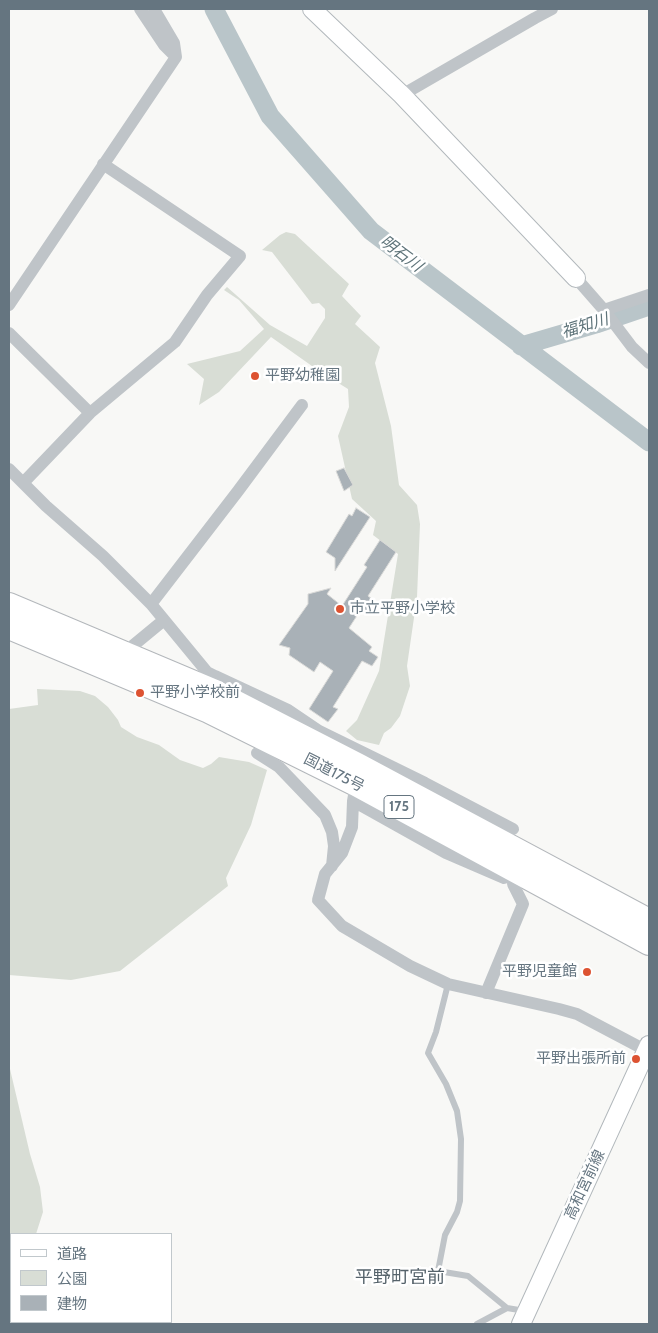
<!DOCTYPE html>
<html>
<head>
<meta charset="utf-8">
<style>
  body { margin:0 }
  #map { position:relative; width:658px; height:1333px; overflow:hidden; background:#f8f8f6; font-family:Cabin,"Noto Sans JP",sans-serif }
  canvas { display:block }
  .frame { position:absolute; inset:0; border:10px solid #657580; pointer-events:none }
  .legend { position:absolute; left:10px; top:1233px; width:162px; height:90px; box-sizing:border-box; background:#fff; border:1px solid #c1c8cc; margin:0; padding:6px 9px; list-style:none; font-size:15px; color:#657580 }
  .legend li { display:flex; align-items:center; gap:10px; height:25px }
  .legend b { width:25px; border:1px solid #c1c8cc }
</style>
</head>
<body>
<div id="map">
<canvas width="658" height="1333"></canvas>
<div class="frame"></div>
<ul class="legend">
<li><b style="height:6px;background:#fff"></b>道路</li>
<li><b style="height:14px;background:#d8ddd5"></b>公園</li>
<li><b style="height:14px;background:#a9b1b7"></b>建物</li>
</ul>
</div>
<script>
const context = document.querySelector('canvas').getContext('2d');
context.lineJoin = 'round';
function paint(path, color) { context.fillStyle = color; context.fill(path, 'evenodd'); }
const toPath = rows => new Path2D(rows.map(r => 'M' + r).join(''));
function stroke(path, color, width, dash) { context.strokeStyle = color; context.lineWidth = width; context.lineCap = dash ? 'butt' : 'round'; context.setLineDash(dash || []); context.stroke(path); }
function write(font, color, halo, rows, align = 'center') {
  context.font = font + ' Cabin,"Noto Sans JP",sans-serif'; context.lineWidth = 5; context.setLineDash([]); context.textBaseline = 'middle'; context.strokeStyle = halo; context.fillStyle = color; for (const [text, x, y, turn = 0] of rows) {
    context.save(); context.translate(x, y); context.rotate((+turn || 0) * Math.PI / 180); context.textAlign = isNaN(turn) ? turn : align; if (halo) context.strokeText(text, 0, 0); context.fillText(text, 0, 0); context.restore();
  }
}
const green = toPath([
  [286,232,295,234,349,284,342,296,361,316,355,324,380,347,375,363,391,426,399,485,417,505,420,524,417,597,407,666,410,686,400,716,391,728,384,733,379,745,357,740,346,731,357,720,379,671,398,554,373,535,376,521,352,499,338,436,349,407,348,389,319,371,271,337,219,392,199,405,204,379,187,364,240,351,264,329,239,300,224,290,227,287,270,325,307,346,325,318,325,309,319,303,312,304,272,252,262,250,280,235],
  [37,689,80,691,95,696,108,707,118,720,121,727,137,737,159,745,180,760,203,768,211,764,219,757,249,762,267,770,251,825,226,878,228,886,120,971,71,980,9,975,9,709,38,705],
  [9,1069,10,1069,30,1154,40,1187,43,1212,36,1234,11,1234,11,1253,9,1252]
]);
const river = toPath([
  [214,9,270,116,371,231,649,442],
  [521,346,596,324,649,306]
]);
const building = toPath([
  [344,468,353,485,344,491,336,471,344,468],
  [356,508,370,517,335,571,335,558,326,552,349,514,352,516,356,508],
  [380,540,396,552,368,596,375,601,367,612,362,608,349,628,372,647,369,651,378,657,372,666,362,661,333,707,338,709,328,722,309,709,333,671,320,662,314,672,289,655,290,648,279,645,308,604,308,594,331,588,327,594,342,606,367,567,364,565,380,540]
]);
const lane = toPath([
  [448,984,436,1032,428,1053,446,1084,457,1111,461,1139,460,1201,457,1212,445,1235,438,1271,468,1276,507,1308,525,1311],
  [477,1324,507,1308]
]);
const street = toPath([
  [140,9,164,45,176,57],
  [402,95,535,18,552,9],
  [576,278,604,310,632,347,649,363],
  [9,305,176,57,174,43,154,9],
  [604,310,649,295],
  [9,333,90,413],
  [9,469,46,506,103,556,151,604,207,672,215,676,214,683],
  [23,483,90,413,175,342,207,295,240,256,103,164],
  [151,604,238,491,302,405],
  [124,653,164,620],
  [215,676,288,710,319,731,425,783,513,829],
  [257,753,279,767,325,815,332,832,334,846,332,866],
  [356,784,353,801,352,827,342,853,325,874,318,900,342,926,410,966,448,984,559,1009,577,1014,649,1052],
  [353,801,446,853,504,878,509,866],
  [486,993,523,904,513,884]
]);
const secondary = toPath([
  [312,9,402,95,576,278],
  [521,1324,649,1045]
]);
const highway = toPath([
  [9,605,213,691,359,766,649,921],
  [9,627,209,711,356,784,649,943]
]);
const markers = [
  [255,376,5,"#dd5332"],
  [340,609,5,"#dd5332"],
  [140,693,5,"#dd5332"],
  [587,972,5,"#dd5332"],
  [636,1059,5,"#dd5332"]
];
const shields = [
  [399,807,30]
];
const shieldNames = [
  ["175",399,807]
];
const poiNames = [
  ["平野幼稚園",265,376],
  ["市立平野小学校",350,609],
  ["平野小学校前",150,693],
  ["平野児童館",577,972,"right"],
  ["平野出張所前",626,1059,"right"]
];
const streetNames = [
  ["国道175号",334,773,27],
  ["高和宮前線",585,1185,-65]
];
const waterNames = [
  ["明石川",401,254,37],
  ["福知川",585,326,-17]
];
const quarterNames = [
  ["平野町宮前",400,1278]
];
paint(green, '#d8ddd5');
stroke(river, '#b9c5c9', 19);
paint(building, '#a9b1b7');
stroke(building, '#dadad8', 1);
stroke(secondary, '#b2b8bc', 20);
stroke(highway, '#b3b7bb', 26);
stroke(lane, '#bfc4c8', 6);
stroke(street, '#bfc4c8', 12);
stroke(secondary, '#fff', 18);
stroke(highway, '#fff', 24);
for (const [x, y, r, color] of markers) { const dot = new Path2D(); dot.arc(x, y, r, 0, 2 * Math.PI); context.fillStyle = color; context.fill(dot); stroke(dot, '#fff', 2); }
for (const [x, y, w] of shields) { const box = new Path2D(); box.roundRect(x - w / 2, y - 11.5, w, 23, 4); context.fillStyle = '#fff'; context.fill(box); stroke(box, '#657580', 1); }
write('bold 14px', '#657580', null, shieldNames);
write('15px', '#657580', '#fff', poiNames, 'left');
write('15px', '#657580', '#fff', streetNames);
write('italic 16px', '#5f747a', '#fff', waterNames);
write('18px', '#56636b', '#fff', quarterNames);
</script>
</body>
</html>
